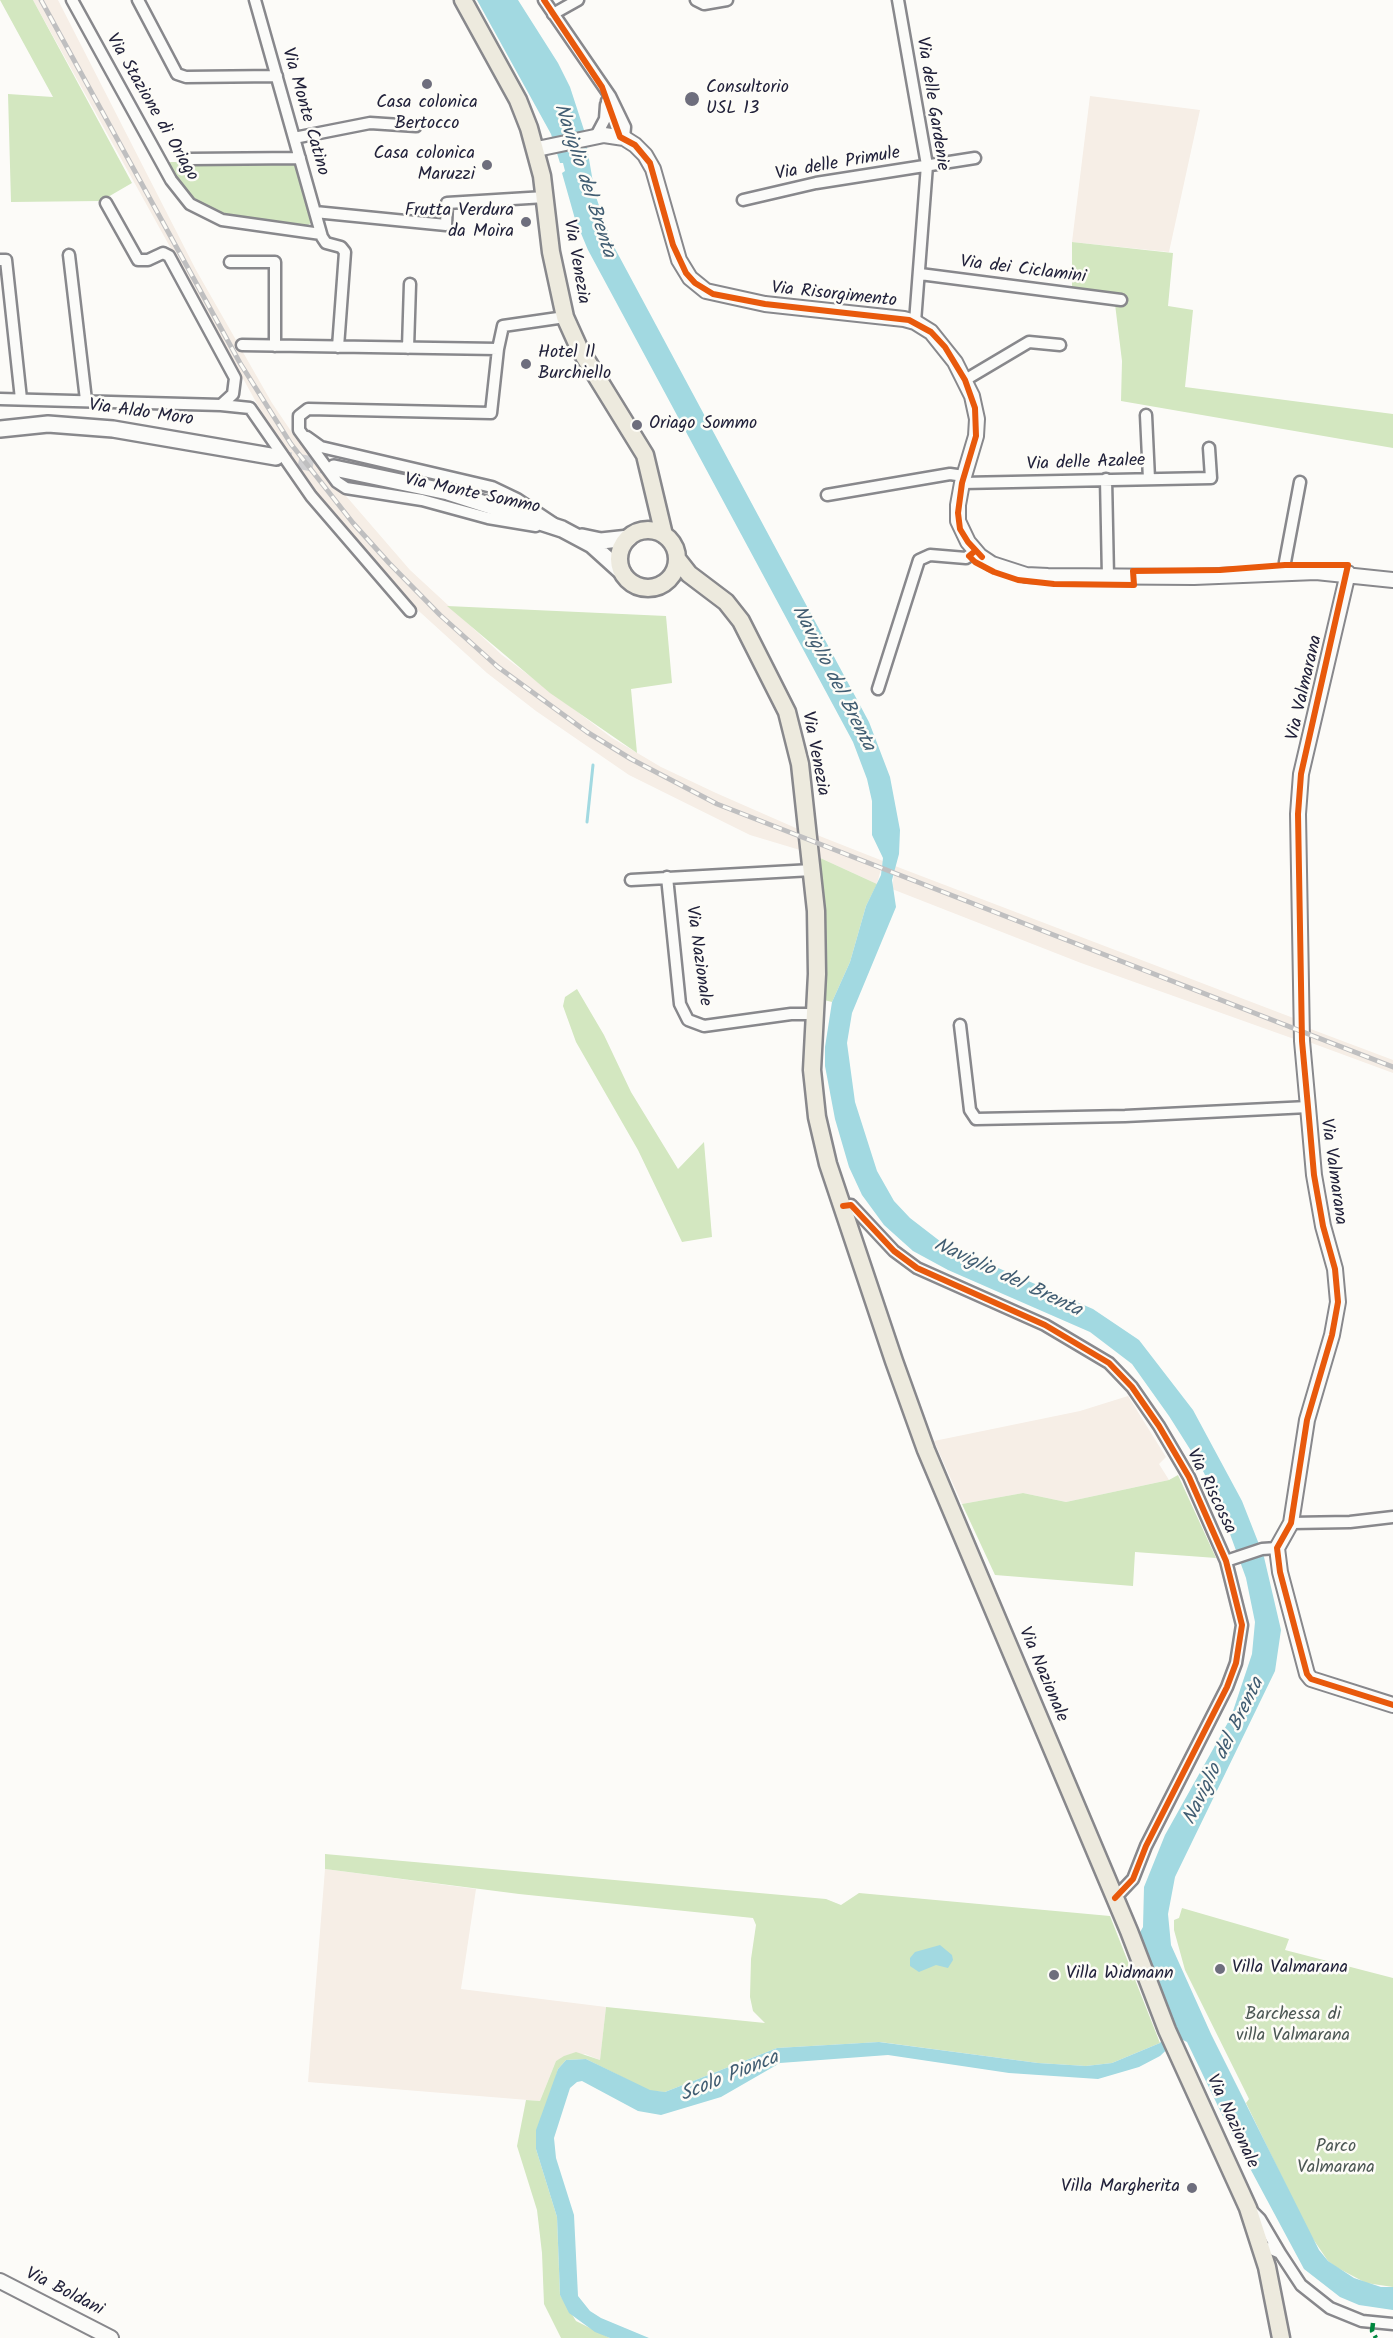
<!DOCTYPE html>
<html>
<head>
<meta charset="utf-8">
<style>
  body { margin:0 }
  canvas { display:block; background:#fcfbf8 }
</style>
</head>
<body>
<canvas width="1393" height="2338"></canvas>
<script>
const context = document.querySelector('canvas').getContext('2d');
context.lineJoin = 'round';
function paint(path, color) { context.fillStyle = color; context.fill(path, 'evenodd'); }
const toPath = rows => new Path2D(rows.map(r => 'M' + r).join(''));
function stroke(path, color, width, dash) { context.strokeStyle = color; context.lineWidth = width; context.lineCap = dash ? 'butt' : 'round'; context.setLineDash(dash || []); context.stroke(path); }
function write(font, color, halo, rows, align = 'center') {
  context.font = font + ' Kalam,sans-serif'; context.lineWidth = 5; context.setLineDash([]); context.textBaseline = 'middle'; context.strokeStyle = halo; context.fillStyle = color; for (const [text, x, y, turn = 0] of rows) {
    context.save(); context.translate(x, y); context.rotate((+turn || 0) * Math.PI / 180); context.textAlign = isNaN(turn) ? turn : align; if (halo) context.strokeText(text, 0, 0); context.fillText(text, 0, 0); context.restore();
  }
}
const built = toPath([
  [33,0,58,0,196,270,272,403,295,437,410,570,502,655,612,738,661,767,716,793,798,829,800,850,750,835,629,775,536,711,487,673,410,603,314,494,281,447],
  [1090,96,1200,110,1169,252,1072,242],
  [817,835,883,861,877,884,818,857],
  [895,866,1296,1019,1297,1040,1081,963,892,889],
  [1308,1028,1393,1060,1393,1073,1309,1042],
  [1128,1396,1166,1457,1159,1464,1169,1480,1066,1502,1023,1493,962,1504,934,1441,1080,1411],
  [325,1869,476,1889,461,1989,606,2007,600,2060,585,2054,556,2061,540,2101,308,2082]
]);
const green = toPath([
  [0,0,33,0,132,183,101,201,11,202,8,94,53,97],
  [167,162,293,162,298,167,312,222,303,229,220,214,189,196,178,183],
  [1072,242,1173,253,1168,306,1193,310,1185,387,1393,414,1393,448,1121,401,1122,361,1115,304,1072,289],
  [447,606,666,616,672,683,631,689,637,753,550,693],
  [818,857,877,884,866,906,850,962,832,1002,820,999],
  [577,989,604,1035,631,1092,678,1169,704,1142,712,1237,682,1242,638,1150,576,1042,563,1006,565,997],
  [1178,1475,1216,1558,1135,1552,1133,1586,995,1575,962,1504,1023,1493,1066,1502,1169,1480],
  [325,1854,826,1899,841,1905,859,1893,1110,1916,1160,2043,1112,2063,1086,2066,1038,2063,880,2042,777,2048,665,2092,650,2091,586,2059,566,2060,558,2069,536,2149,557,2217,560,2295,576,2321,610,2338,561,2338,544,2304,542,2253,537,2210,517,2146,526,2100,540,2101,556,2061,564,2056,576,2052,600,2060,606,2007,765,2023,753,2011,750,1997,751,1959,756,1925,753,1918,519,1894,325,1869],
  [1182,1908,1289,1939,1285,1950,1393,1978,1393,2287,1366,2283,1336,2267,1328,2261,1309,2233,1246,2103,1249,2099,1185,1970,1174,1930,1174,1920,1179,1918]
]);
const water = toPath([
  [477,0,518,0,558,63,570,87,584,130,595,194,612,243,869,722,890,777,900,830,899,854,892,880,896,907,852,1013,847,1043,855,1102,877,1171,894,1201,910,1218,945,1245,1093,1309,1139,1340,1193,1410,1242,1501,1264,1557,1281,1630,1275,1671,1175,1877,1168,1914,1171,1945,1211,2034,1319,2250,1328,2261,1354,2278,1381,2287,1393,2287,1393,2310,1359,2305,1340,2297,1304,2269,1230,2131,1187,2042,1179,2038,1160,2056,1139,2067,1098,2079,1009,2073,888,2055,780,2063,721,2097,661,2115,638,2111,582,2081,577,2082,570,2088,554,2138,556,2158,574,2215,578,2296,590,2311,601,2318,649,2338,610,2338,595,2332,569,2313,560,2295,557,2217,536,2149,536,2130,558,2069,566,2060,586,2059,650,2090,665,2092,777,2048,879,2042,1038,2063,1086,2066,1112,2063,1160,2043,1172,2024,1139,1934,1143,1927,1144,1887,1165,1835,1231,1717,1252,1654,1255,1622,1246,1578,1218,1501,1200,1465,1169,1416,1132,1364,1090,1332,948,1270,913,1251,884,1225,862,1195,849,1167,835,1119,825,1066,825,1047,832,1002,850,962,866,906,881,875,883,858,872,835,872,801,867,779,853,742,588,250,575,219,562,173,565,171,563,163,560,163,551,134],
  [940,1945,952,1955,953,1960,948,1968,936,1965,919,1972,910,1966,910,1958,915,1952]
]);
const stream = toPath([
  [587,822,593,765]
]);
const secondaryTunnel = toPath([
  [276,457,334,468]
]);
const minor = toPath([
  [72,0,171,180,190,204,222,220,321,234],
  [138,0,177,74,186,77,277,76],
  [255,0,322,237,326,243,341,247,345,252,338,347],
  [544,0,610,96,625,127,624,138],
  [696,0,704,4,727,0],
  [898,0,927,165,915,322],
  [553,14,578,0],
  [607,101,620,137],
  [596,136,605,119,606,105],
  [294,138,370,123,416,126],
  [190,159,300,158],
  [743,200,816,183,975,158],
  [106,203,138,260,148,260,163,253,169,256,235,378,233,394,221,405],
  [315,212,446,225,447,203,545,197],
  [69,255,86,400],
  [0,260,6,260,21,399],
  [230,262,275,262,275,346],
  [920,274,1121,300],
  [242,345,498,349,503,326,565,317],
  [408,348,410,284],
  [498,349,491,413,308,409,299,416,299,430,337,482,346,488,422,500,488,518,536,526],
  [965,380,1029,342,1060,345],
  [0,399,221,405,250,408,311,496,410,611],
  [1146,415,1149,479],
  [307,437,321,447,492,487,517,499,553,523],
  [1106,479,1108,577],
  [962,483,1211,478,1209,448],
  [827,495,950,474,964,476],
  [1286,572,1285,562,1300,482],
  [878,689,919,560,930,555,966,558,975,551],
  [667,877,680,1004,688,1020,704,1026,791,1014,813,1014],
  [631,880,812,870],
  [960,1025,970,1110,976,1119,1125,1116,1308,1107],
  [843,1206,851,1205,894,1251,917,1268,1045,1325,1109,1363,1132,1387,1159,1426,1189,1477,1226,1561,1242,1625,1236,1663,1227,1687,1146,1846,1133,1879,1115,1898],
  [1291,1523,1350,1522,1393,1517],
  [1226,1561,1262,1549,1277,1548],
  [1250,2209,1260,2219,1280,2253],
  [1262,2250,1269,2248,1280,2253,1301,2285,1330,2308,1362,2321,1393,2324]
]);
const tertiary = toPath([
  [537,149,604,135,624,138,635,145,645,155,653,169,679,260,690,278,706,291,765,304,904,319,915,322,931,332,955,362,972,396,977,419,976,436,962,483,958,505,958,521,968,542,980,556,992,564,1026,575,1048,576,1194,577,1316,572,1393,580],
  [1348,573,1301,774,1298,814,1302,1041,1308,1107,1314,1175,1323,1226,1335,1269,1338,1302,1332,1335,1307,1420,1291,1523,1277,1548,1280,1572,1307,1674,1311,1679,1393,1705],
  [0,2281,111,2338]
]);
const secondary = toPath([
  [0,429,48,424,113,429,276,457],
  [334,468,448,492,562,529,592,545,623,573],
  [582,537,601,541,629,538]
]);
const primary = toPath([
  [463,0,518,100,529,128,542,176,551,252,565,317,579,348,645,455,664,535],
  '619 559a29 29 0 1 1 58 0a29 29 0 1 1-58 0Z',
  [678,560,689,574,726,602,741,621,787,712,800,764,816,911,817,974,812,1070,817,1117,828,1164,894,1361,926,1450,1129,1931,1167,2030,1248,2208,1267,2267,1281,2338]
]);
const rail = toPath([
  [41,0,240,363,291,444,353,523,389,563,440,615,498,667,587,732,631,759,717,804,1393,1067]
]);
const quiet = toPath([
  [1373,2323,1372,2331,1376,2338]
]);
const cycleway = toPath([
  [544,0,602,87,620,137,635,145,650,163,673,245,686,273,695,283,713,294,765,304,909,320,931,332,945,347,965,380,975,408,976,436,962,483,958,513,960,529,968,542,982,557],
  [975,551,969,556,975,562,994,572,1018,580,1054,584,1134,585,1133,571,1220,570,1285,565,1348,565,1301,774,1298,814,1302,1041,1308,1107,1314,1175,1323,1226,1335,1269,1338,1302,1332,1335,1307,1420,1291,1523,1277,1548,1280,1572,1307,1674,1311,1679,1393,1705],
  [843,1206,851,1205,894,1251,917,1268,1045,1325,1109,1363,1132,1387,1159,1426,1189,1477,1226,1561,1242,1625,1236,1663,1227,1687,1146,1846,1133,1879,1115,1898]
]);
const markers = [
  [427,84,6,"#6e6e7d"],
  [692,99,8,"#6e6e7d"],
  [487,165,6,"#6e6e7d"],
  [526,222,6,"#6e6e7d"],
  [526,364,6,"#6e6e7d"],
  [637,425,6,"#6e6e7d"],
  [1220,1969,6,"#6e6e7d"],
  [1054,1975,6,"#6e6e7d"],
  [1192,2188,6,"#6e6e7d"]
];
const poiNames = [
  ["Consultorio",706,89],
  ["USL 13",706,110],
  ["Casa colonica",427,104,"center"],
  ["Bertocco",427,125,"center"],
  ["Casa colonica",475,155,"right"],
  ["Maruzzi",475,176,"right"],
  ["Frutta Verdura",514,212,"right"],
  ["da Moira",514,233,"right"],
  ["Hotel Il",538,354],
  ["Burchiello",538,375],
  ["Oriago Sommo",649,425],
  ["Villa Valmarana",1232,1969],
  ["Villa Widmann",1066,1975],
  ["Villa Margherita",1180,2188,"right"]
];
const streetNames = [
  ["Via delle Gardenie",931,104,81],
  ["Via Stazione di Oriago",151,108,60],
  ["Via Monte Catino",304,112,74],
  ["Via delle Primule",838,165,-10],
  ["Via Venezia",575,262,80],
  ["Via dei Ciclamini",1023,271,7],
  ["Via Risorgimento",834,296,6],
  ["Via Aldo Moro",141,414,8],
  ["Via delle Azalee",1086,464,-2],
  ["Via Monte Sommo",472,495,12],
  ["Via Valmarana",1306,688,-77],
  ["Via Venezia",814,754,79],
  ["Via Nazionale",697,956,82],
  ["Via Valmarana",1332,1172,82],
  ["Via Riscossa",1210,1492,64],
  ["Via Nazionale",1042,1675,67],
  ["Via Nazionale",1231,2122,65],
  ["Via Boldani",64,2293,27]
];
const parkNames = [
  ["Barchessa di",1293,2016],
  ["villa Valmarana",1293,2037],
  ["Parco",1336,2148],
  ["Valmarana",1336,2169]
];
const waterNames = [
  ["Naviglio del Brenta",583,181,72],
  ["Naviglio del Brenta",832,679,63],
  ["Naviglio del Brenta",1007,1279,25],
  ["Naviglio del Brenta",1225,1752,-64],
  ["Scolo Pionca",730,2078,-22]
];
paint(built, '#f6eee6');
paint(green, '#d3e7c0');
paint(water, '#a2d9e1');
stroke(stream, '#a2d9e1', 3);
stroke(secondaryTunnel, '#d0d0d2', 15, [15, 8]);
stroke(minor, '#88888c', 15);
stroke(tertiary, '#88888c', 18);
stroke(secondary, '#88888c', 20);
stroke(primary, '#88888c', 21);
stroke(minor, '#fbfbf9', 10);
stroke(tertiary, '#fbfbf9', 14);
stroke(secondary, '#fbfbf9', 15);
stroke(primary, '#edeade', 16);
stroke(rail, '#bfbfc0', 5);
stroke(rail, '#fdfcf7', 3, [9]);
stroke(quiet, '#00873e', 4.5, [9, 4.5]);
stroke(cycleway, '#e8590c', 6);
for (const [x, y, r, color] of markers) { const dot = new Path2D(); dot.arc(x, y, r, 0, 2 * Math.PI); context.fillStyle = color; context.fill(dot); stroke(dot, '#fdfcf7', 2); }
write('18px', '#22223b', '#fdfcf7', poiNames, 'left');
write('18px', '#22223b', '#fdfcf7', streetNames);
write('18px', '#4d5855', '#fdfcf7', parkNames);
write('italic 20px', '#415d72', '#fdfcf7', waterNames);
</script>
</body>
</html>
